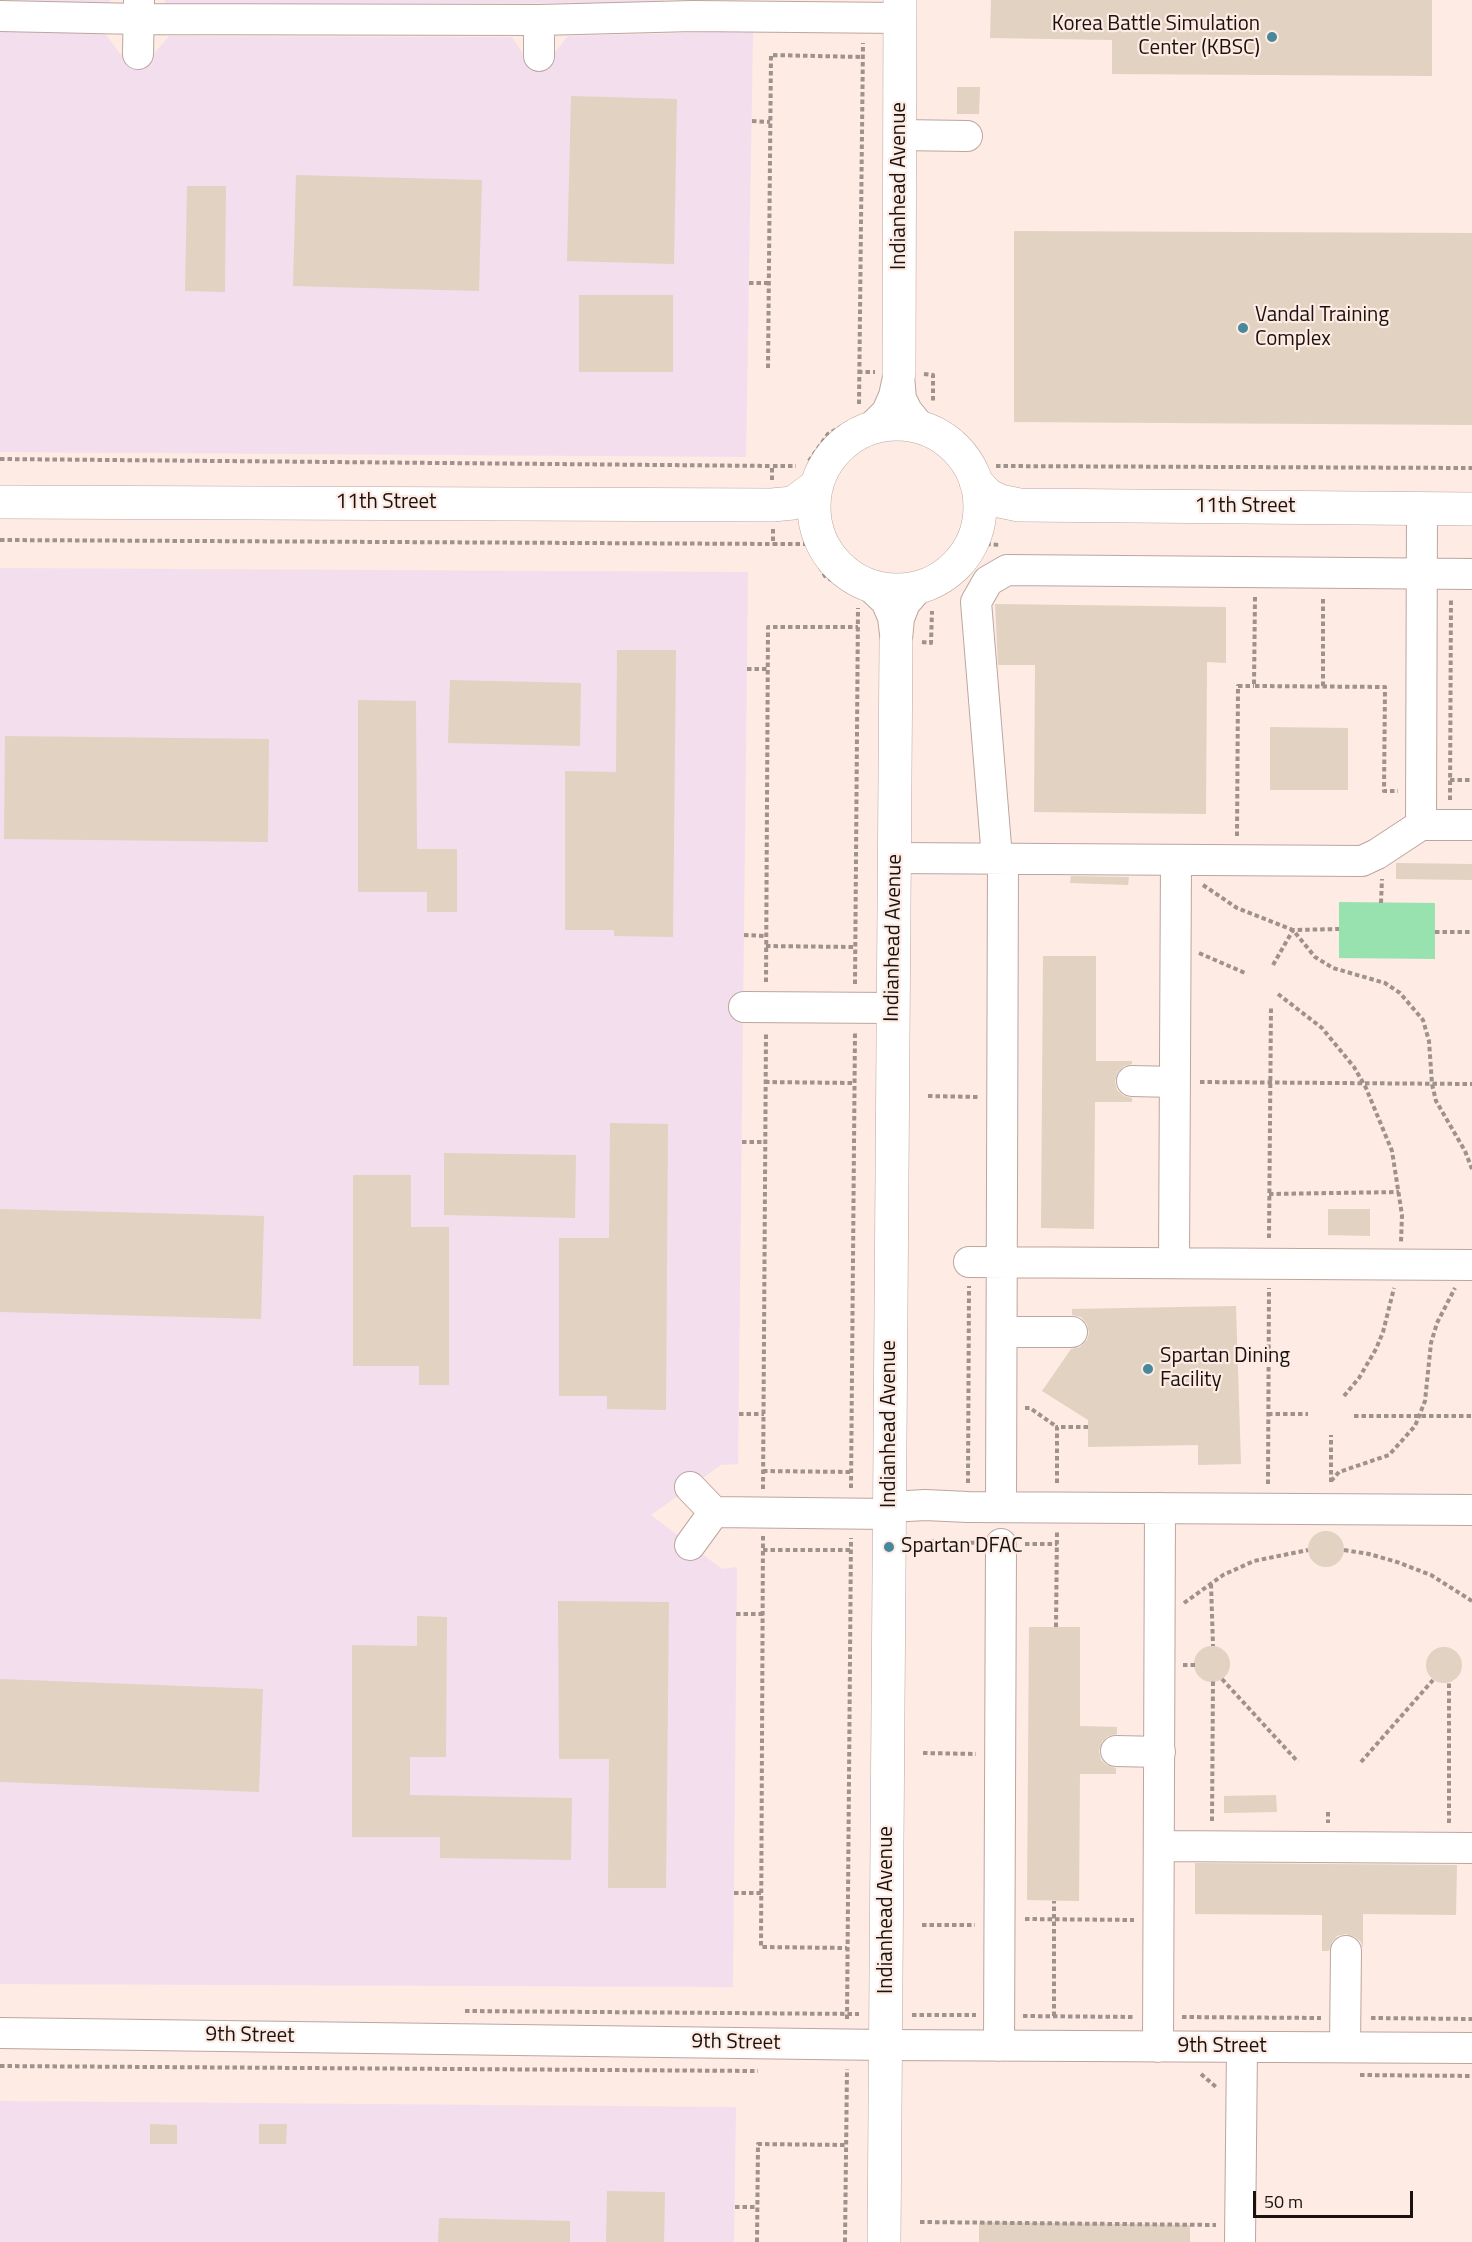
<!DOCTYPE html>
<html>
<head>
<meta charset="utf-8">
<style>
  body { margin:0 }
  #map { position:relative; width:1472px; height:2242px; overflow:hidden; background:#fdebe4; font-family:"Titillium Web",sans-serif }
  canvas { display:block }
  .scale { position:absolute; left:1253px; top:2191px; width:160px; height:27px; box-sizing:border-box; border:3px solid #19120f; border-top:0; padding-left:8px; font-size:18px; line-height:21px; white-space:nowrap; color:#19120f; -webkit-text-stroke:4px #fdebe4; paint-order:stroke }
</style>
</head>
<body>
<div id="map">
<canvas width="1472" height="2242"></canvas>
<div class="scale">50 m</div>
</div>
<script>
const context = document.querySelector('canvas').getContext('2d');
context.lineJoin = 'round';
function paint(path, color) { context.fillStyle = color; context.fill(path, 'evenodd'); }
const toPath = rows => new Path2D(rows.map(r => 'M' + r).join(''));
function stroke(path, color, width, dash) { context.strokeStyle = color; context.lineWidth = width; context.lineCap = dash ? 'butt' : 'round'; context.setLineDash(dash || []); context.stroke(path); }
function write(font, color, halo, rows, align = 'center') {
  context.font = font + ' "Titillium Web",sans-serif'; context.lineWidth = 4.5; context.setLineDash([]); context.textBaseline = 'middle'; context.strokeStyle = halo; context.fillStyle = color; for (const [text, x, y, turn = 0] of rows) {
    context.save(); context.translate(x, y); context.rotate((+turn || 0) * Math.PI / 180); context.textAlign = isNaN(turn) ? turn : align; if (halo) context.strokeText(text, 0, 0); context.fillText(text, 0, 0); context.restore();
  }
}
const industrial = toPath([
  [0,0,111,0,108,4],
  [164,0,664,0,662,3,166,4],
  [0,31,105,33,120,54,153,55,169,36,512,37,525,57,552,56,568,36,753,31,746,457,0,452],
  [0,568,748,572,738,1464,721,1465,651,1515,722,1569,737,1567,733,1987,0,1984],
  [0,2101,736,2107,734,2242,0,2242]
]);
const green = toPath([
  [1339,902,1435,903,1435,959,1339,958]
]);
const building = toPath([
  [991,0,1432,0,1432,76,1112,74,1112,40,990,38],
  [957,87,980,87,979,114,957,114],
  [571,96,677,99,674,264,567,261],
  [296,175,482,180,479,291,293,286],
  [187,186,226,186,225,292,185,291],
  [1014,231,1472,233,1472,425,1014,422],
  [579,295,673,295,673,372,579,372],
  [995,604,1226,607,1226,663,1207,662,1206,814,1034,812,1035,665,998,665],
  [617,650,676,650,673,937,614,936,614,930,565,930,565,771,616,772],
  [450,680,581,683,580,746,448,743],
  [358,700,416,701,417,849,457,849,457,912,427,912,427,892,358,892],
  [1270,727,1348,728,1348,790,1270,790],
  [5,736,269,739,268,842,4,839],
  [1396,863,1472,864,1472,880,1396,879],
  [1071,876,1129,877,1128,885,1070,883],
  [1043,956,1096,956,1096,1061,1132,1061,1132,1064,1124,1066,1118,1072,1115,1081,1117,1090,1124,1096,1132,1098,1132,1102,1095,1102,1094,1229,1041,1228],
  [610,1123,668,1124,666,1410,607,1409,607,1396,559,1396,559,1238,609,1238],
  [444,1153,576,1155,575,1218,444,1215],
  [353,1175,411,1175,411,1227,449,1227,449,1385,419,1385,419,1366,353,1366],
  [0,1209,264,1216,261,1319,0,1312],
  [1328,1209,1370,1209,1370,1236,1328,1235],
  [1236,1306,1241,1464,1198,1465,1198,1445,1088,1447,1088,1420,1042,1391,1071,1349,1080,1347,1087,1340,1089,1333,1087,1324,1081,1317,1072,1315,1072,1309],
  '1308 1549a18 18 0 1 1 36 0a18 18 0 1 1-36 0Z',
  [558,1601,669,1602,666,1888,608,1888,609,1759,559,1759],
  [417,1616,447,1617,446,1757,410,1757,410,1795,572,1798,571,1860,440,1858,440,1837,352,1837,352,1645,417,1646],
  [1029,1627,1080,1627,1080,1726,1117,1727,1117,1734,1108,1736,1102,1742,1099,1751,1101,1760,1107,1765,1116,1768,1116,1774,1080,1774,1079,1901,1027,1900],
  '1194 1664a18 18 0 1 1 36 0a18 18 0 1 1-36 0Z',
  '1426 1665a18 18 0 1 1 36 0a18 18 0 1 1-36 0Z',
  [0,1679,263,1689,259,1792,0,1782],
  [1276,1795,1277,1812,1224,1813,1224,1796],
  [1195,1863,1457,1865,1456,1915,1363,1914,1363,1948,1361,1942,1355,1937,1346,1934,1337,1936,1332,1942,1329,1951,1322,1951,1322,1915,1195,1914],
  [150,2124,177,2125,177,2144,150,2144],
  [259,2124,287,2124,286,2144,259,2144],
  [607,2191,665,2192,664,2242,606,2242],
  [439,2218,570,2221,570,2242,438,2242],
  [979,2222,1190,2225,1190,2242,979,2242]
]);
const path = toPath([
  [752,121,770,122],
  [749,283,768,283],
  [768,368,771,55,862,57],
  [860,374,860,372,875,372],
  [924,374,933,375,933,403],
  [859,404,863,43],
  [944,422,963,435,978,457],
  [0,459,772,466],
  [809,461,828,434,848,423],
  [996,466,1472,468],
  [772,480,772,466,796,466],
  [773,529,773,544,807,544,825,576,846,589],
  [0,540,775,544],
  [979,557,986,544,1000,545],
  [943,592,957,583],
  [1255,597,1254,686,1385,687,1384,791,1398,791],
  [922,642,931,643,932,611],
  [747,669,768,669],
  [1323,686,1323,597],
  [1450,780,1472,780],
  [1450,800,1451,598],
  [1237,836,1238,686,1254,686],
  [1203,885,1237,908,1293,930,1315,957,1333,968,1385,983,1400,993,1423,1020,1429,1041,1432,1084,1436,1101,1465,1151,1472,1169],
  [1381,903,1382,879],
  [1435,932,1472,932],
  [744,935,766,936],
  [766,946,855,947],
  [1199,953,1245,973],
  [1273,965,1293,930,1339,929],
  [766,982,768,627,858,627],
  [855,984,858,608],
  [1278,994,1322,1028,1354,1067,1366,1088,1392,1151,1402,1215,1401,1242],
  [765,1082,854,1083],
  [1200,1082,1472,1084],
  [928,1096,978,1097],
  [742,1142,765,1142],
  [1269,1194,1399,1192],
  [1269,1238,1271,1007],
  [1344,1396,1359,1378,1376,1349,1383,1332,1394,1288],
  [1025,1408,1030,1408,1057,1427],
  [739,1414,764,1414],
  [1268,1414,1308,1414],
  [1354,1416,1472,1416],
  [763,1471,851,1472],
  [1331,1481,1339,1472,1389,1455,1415,1426,1425,1401,1431,1343,1437,1323,1455,1288],
  [1331,1482,1331,1435],
  [968,1483,969,1286],
  [1057,1483,1057,1427,1088,1427],
  [1268,1484,1269,1288],
  [851,1488,855,1031],
  [763,1489,766,1032],
  [763,1536,761,1947,847,1948],
  [925,1541,978,1543],
  [1025,1544,1057,1544],
  [763,1550,851,1550],
  [1344,1550,1369,1554,1397,1562,1431,1575,1472,1601],
  [1211,1584,1213,1646],
  [1184,1603,1223,1575,1254,1561,1308,1550],
  [736,1614,763,1614],
  [1056,1627,1057,1532],
  [1183,1665,1195,1665],
  [1222,1679,1298,1762],
  [923,1753,976,1754],
  [1361,1762,1433,1680],
  [1328,1812,1328,1823],
  [1212,1821,1213,1681],
  [1449,1823,1449,1683],
  [734,1893,761,1893],
  [1025,1919,1134,1920],
  [922,1925,975,1925],
  [465,2011,859,2014],
  [912,2015,976,2015],
  [1023,2016,1135,2017],
  [1054,2016,1054,1901],
  [1182,2017,1321,2018],
  [1371,2018,1472,2019],
  [847,2019,851,1538],
  [0,2066,758,2071],
  [1201,2074,1216,2087],
  [1360,2075,1472,2076],
  [735,2207,757,2207],
  [920,2222,1216,2225],
  [757,2242,758,2144,846,2145],
  [845,2242,847,2069]
]);
const minor = toPath([
  [0,16,139,19,539,20,693,16,900,18],
  [138,54,139,0],
  [539,56,539,20],
  [900,135,967,136],
  [899,376,901,399,907,411,920,427],
  [872,427,887,412,894,396,899,373],
  [1422,508,1421,825,1472,825],
  [870,586,886,601,893,617,896,642],
  [897,639,899,618,905,603,918,588],
  [895,858,1362,861,1377,854,1421,825],
  [997,858,976,602,988,581,1007,570,1472,574],
  [744,1007,893,1008],
  [1132,1081,1175,1082],
  [969,1262,1472,1265],
  [1174,1263,1176,860],
  [1002,1332,1072,1332],
  [690,1487,714,1512,889,1514],
  [890,1507,925,1505,968,1507,1472,1510],
  [1001,1507,1003,858],
  [690,1545,714,1512],
  [1116,1751,1160,1752],
  [1159,1846,1472,1848],
  [0,2033,885,2045,1472,2048],
  [999,2046,1001,1544],
  [1158,2047,1160,1508],
  [1345,2047,1346,1951],
  [1240,2242,1242,2047]
]);
const major = toPath([
  [899,373,900,0],
  '814 507a83 83 0 1 1 166 0a83 83 0 1 1-166 0Z',
  [976,482,988,495,1000,501,1019,505,1472,509],
  [0,502,772,505,793,503,817,485],
  [884,2242,896,642]
]);
const markers = [
  [1272,37,6,"#47889a"],
  [1243,328,6,"#47889a"],
  [1148,1369,6,"#47889a"],
  [889,1547,6,"#47889a"]
];
const poiNames = [
  ["Korea Battle Simulation",1260,25,"right"],
  ["Center (KBSC)",1260,49,"right"],
  ["Vandal Training",1255,316],
  ["Complex",1255,340],
  ["Spartan Dining",1160,1357],
  ["Facility",1160,1381],
  ["Spartan DFAC",901,1547]
];
const streetNames = [
  ["Indianhead Avenue",900,186,-90],
  ["11th Street",386,503],
  ["11th Street",1245,507],
  ["Indianhead Avenue",894,938,-89],
  ["Indianhead Avenue",890,1424,-90],
  ["Indianhead Avenue",887,1910,-90],
  ["9th Street",250,2036,1],
  ["9th Street",736,2043,1],
  ["9th Street",1222,2047]
];
paint(industrial, '#f3deed');
paint(green, '#98e2b0');
paint(building, '#e1d2c2');
stroke(minor, '#bca69e', 32);
stroke(major, '#bca69e', 34);
stroke(path, '#9f918c', 4, [4.5, 3]);
stroke(minor, '#fff', 30);
stroke(major, '#fff', 33);
for (const [x, y, r, color] of markers) { const dot = new Path2D(); dot.arc(x, y, r, 0, 2 * Math.PI); context.fillStyle = color; context.fill(dot); stroke(dot, '#fdebe4', 2); }
write('21px', '#19120f', '#fdebe4', poiNames, 'left');
write('21px', '#19120f', '#fdebe4', streetNames);
</script>
</body>
</html>
